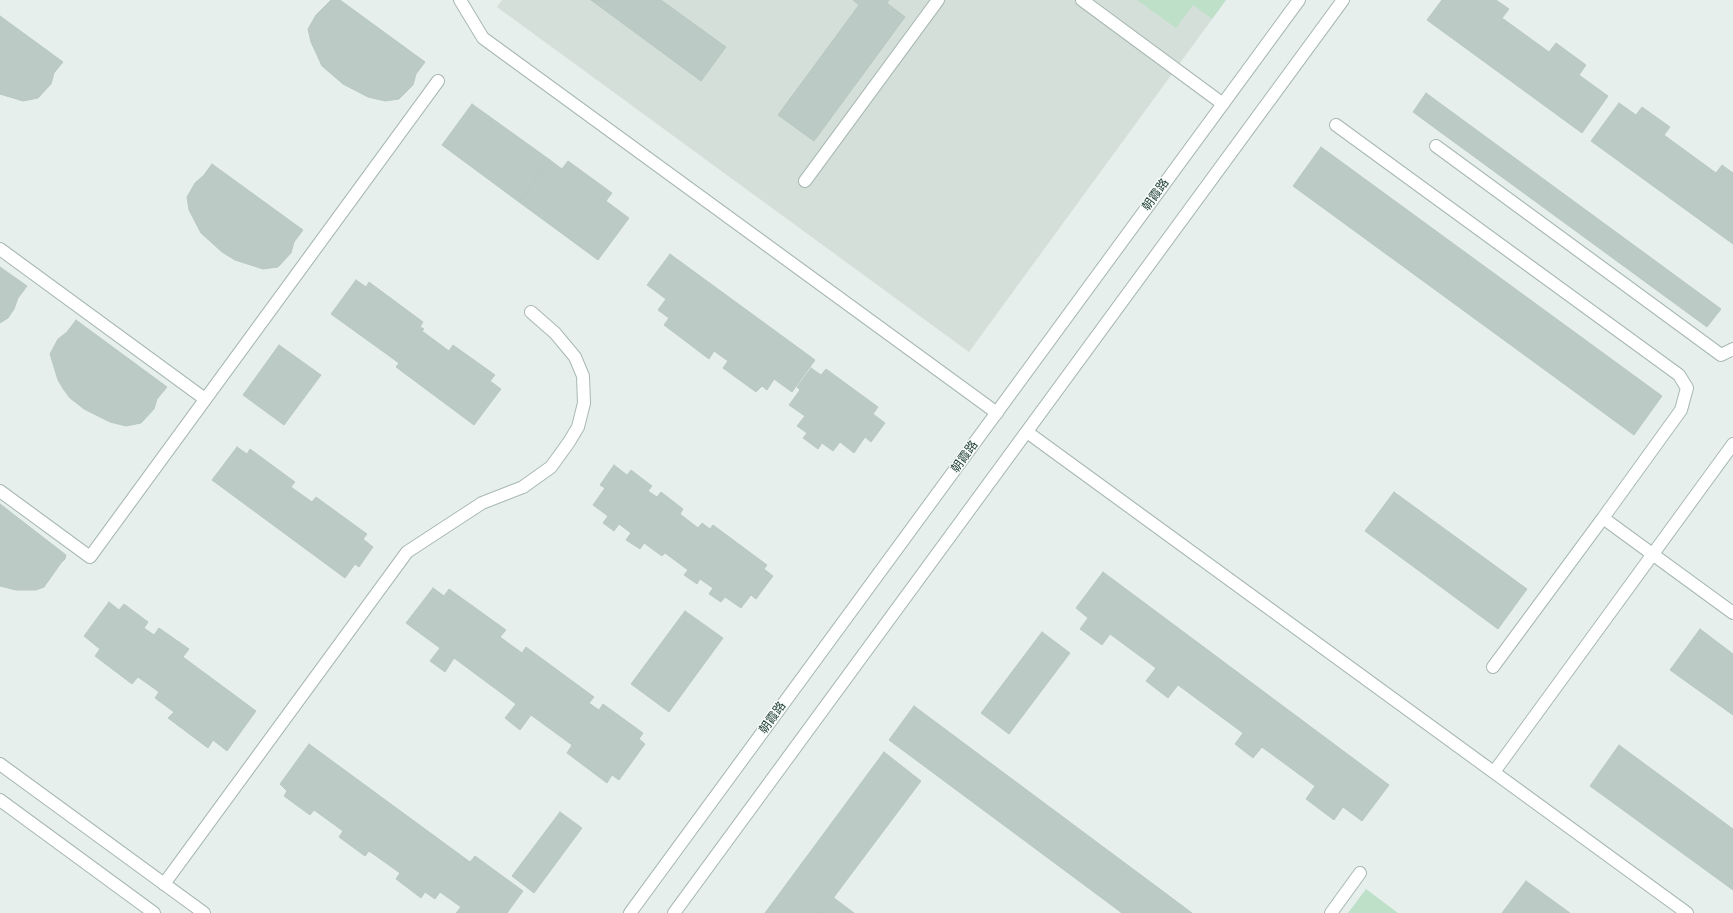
<!DOCTYPE html>
<html>
<head>
<meta charset="utf-8">
<style>
  body { margin:0 }
  canvas { display:block; background:#e6efeb }
</style>
</head>
<body>
<canvas width="1733" height="913"></canvas>
<script>
const context = document.querySelector('canvas').getContext('2d');
context.lineJoin = 'round';
function paint(path, color) { context.fillStyle = color; context.fill(path, 'evenodd'); }
const toPath = rows => new Path2D(rows.map(r => 'M' + r).join(''));
function stroke(path, color, width, dash) { context.strokeStyle = color; context.lineWidth = width; context.lineCap = dash ? 'butt' : 'round'; context.setLineDash(dash || []); context.stroke(path); }
function write(font, color, halo, rows, align = 'center') {
  context.font = font + ' Signika,"Noto Sans SC",sans-serif'; context.lineWidth = 3; context.setLineDash([]); context.textBaseline = 'middle'; context.strokeStyle = halo; context.fillStyle = color; for (const [text, x, y, turn = 0] of rows) {
    context.save(); context.translate(x, y); context.rotate((+turn || 0) * Math.PI / 180); context.textAlign = isNaN(turn) ? turn : align; if (halo) context.strokeText(text, 0, 0); context.fillText(text, 0, 0); context.restore();
  }
}
const built = toPath([
  [502,0,1226,0,969,352,497,7]
]);
const green = toPath([
  [1137,0,1226,0,1212,19,1193,5,1176,28],
  [1366,889,1398,913,1348,913]
]);
const building = toPath([
  [331,0,340,0,425,62,416,74,413,85,399,99,385,101,368,97,343,84,322,66,311,42,308,29,316,15,331,0],
  [591,0,661,0,726,47,701,81,591,0],
  [853,0,889,0,887,3,905,17,814,141,778,115,859,5,853,0],
  [1442,0,1496,0,1509,9,1502,18,1549,52,1556,43,1586,65,1579,75,1608,96,1582,133,1427,20,1442,0],
  [0,16,63,62,54,73,51,84,38,98,23,101,0,94,0,16],
  [1426,93,1721,309,1707,327,1413,112,1426,93],
  [1619,103,1636,115,1642,107,1670,127,1664,135,1716,173,1722,165,1733,173,1733,244,1591,141,1619,103],
  [472,104,550,160,519,202,442,145,472,104],
  [1321,147,1662,396,1634,435,1293,186,1321,147],
  [550,160,562,169,568,161,612,193,606,201,629,218,598,260,519,202,550,160],
  [212,164,303,230,294,242,291,253,278,267,263,269,235,260,222,252,201,233,189,210,187,197,195,183,204,175,212,164],
  [670,254,815,360,792,392,774,379,767,390,762,386,756,392,723,368,728,361,714,351,709,359,664,325,669,318,658,310,666,299,647,285,670,254],
  [0,267,27,286,18,298,14,309,8,318,0,323,0,267],
  [356,280,366,287,369,282,423,322,420,327,424,329,422,331,449,351,453,345,495,375,490,381,501,389,474,425,396,367,399,363,331,314,356,280],
  [76,320,167,387,157,399,154,409,141,423,126,426,110,422,84,409,70,398,64,390,58,380,50,354,58,339,67,332,76,320],
  [279,345,321,375,284,425,243,395,279,345],
  [811,368,821,375,826,369,878,407,873,414,885,423,871,442,865,437,854,453,840,442,833,451,822,443,818,449,803,438,807,433,797,426,805,416,789,405,800,390,797,387,811,368],
  [237,447,247,454,250,449,295,482,291,487,312,502,316,497,367,534,363,539,373,547,359,567,355,564,345,578,212,480,237,447],
  [614,465,627,475,631,470,652,486,648,491,657,497,661,492,683,509,680,514,698,528,702,523,710,529,713,525,767,565,764,569,773,576,756,599,751,595,741,608,725,597,721,602,709,594,713,588,700,579,697,584,684,575,688,570,665,553,662,556,644,543,640,549,626,540,631,533,619,524,614,531,603,523,608,516,593,505,605,488,600,485,614,465],
  [1394,492,1527,589,1498,629,1365,531,1394,492],
  [0,504,66,555,65,559,61,563,44,587,36,590,16,590,0,586,0,504],
  [1103,572,1389,785,1362,821,1343,807,1334,820,1306,799,1315,786,1262,747,1253,758,1235,744,1243,733,1178,685,1168,698,1146,681,1156,668,1110,634,1102,645,1080,629,1088,618,1076,608,1103,572],
  [433,588,444,596,449,589,506,630,500,637,522,653,526,647,594,697,589,703,599,710,603,704,643,733,639,739,645,744,619,780,612,775,607,783,567,753,572,745,531,715,520,730,505,718,516,704,454,658,445,672,430,661,440,648,406,623,433,588],
  [109,602,119,610,124,604,148,622,144,628,154,635,159,628,189,649,183,657,256,711,227,751,213,740,208,748,168,718,174,712,155,698,159,692,138,677,132,684,95,656,100,649,84,636,109,602],
  [685,611,723,638,669,712,631,684,685,611],
  [1700,629,1733,654,1733,715,1670,670,1700,629],
  [1042,632,1070,653,1009,734,981,713,1042,632],
  [914,706,1192,913,1122,913,889,740,914,706],
  [309,744,470,862,475,856,523,891,507,913,456,913,461,907,440,892,435,899,425,892,421,898,396,879,400,873,369,851,365,856,339,837,343,831,314,810,310,815,284,796,287,791,280,784,309,744],
  [1619,745,1733,829,1733,890,1590,786,1619,745],
  [884,752,921,781,822,913,765,913,884,752],
  [560,812,582,828,534,893,512,876,560,812],
  [1526,881,1570,913,1502,913,1526,881],
  [834,898,854,913,822,913,834,898]
]);
const service = toPath([
  [1082,0,1223,104],
  [1336,125,1679,375,1687,388,1681,410,1603,518,1733,613],
  [1436,146,1721,355,1733,349],
  [805,181,938,0],
  [0,249,205,399],
  [0,491,90,557,438,81],
  [1493,667,1603,518],
  [164,884,407,552,482,503,523,487,551,467,569,442,578,427,584,403,583,376,575,357,555,333,531,312],
  [1331,913,1360,873]
]);
const minor = toPath([
  [460,0,483,38,997,413],
  [1027,432,1687,913],
  [1494,772,1733,444]
]);
const tertiary = toPath([
  [0,764,204,913],
  [0,800,154,913],
  [630,913,1299,0],
  [674,913,1343,0]
]);
const streetNames = [
  ["朝霞路",1156,195,-54],
  ["朝霞路",965,457,-54],
  ["朝霞路",773,718,-54]
];
paint(built, '#d4dfda');
paint(green, '#bfe0c8');
paint(building, '#bbcac4');
stroke(building, '#b8c9c2', 1);
stroke(service, '#a8b8b2', 14);
stroke(minor, '#a8b8b2', 14);
stroke(tertiary, '#a8b8b2', 14);
stroke(service, '#fff', 12);
stroke(minor, '#fff', 12);
stroke(tertiary, '#fff', 12);
write('12px', '#24423a', '#f7fbf9', streetNames);
</script>
</body>
</html>
